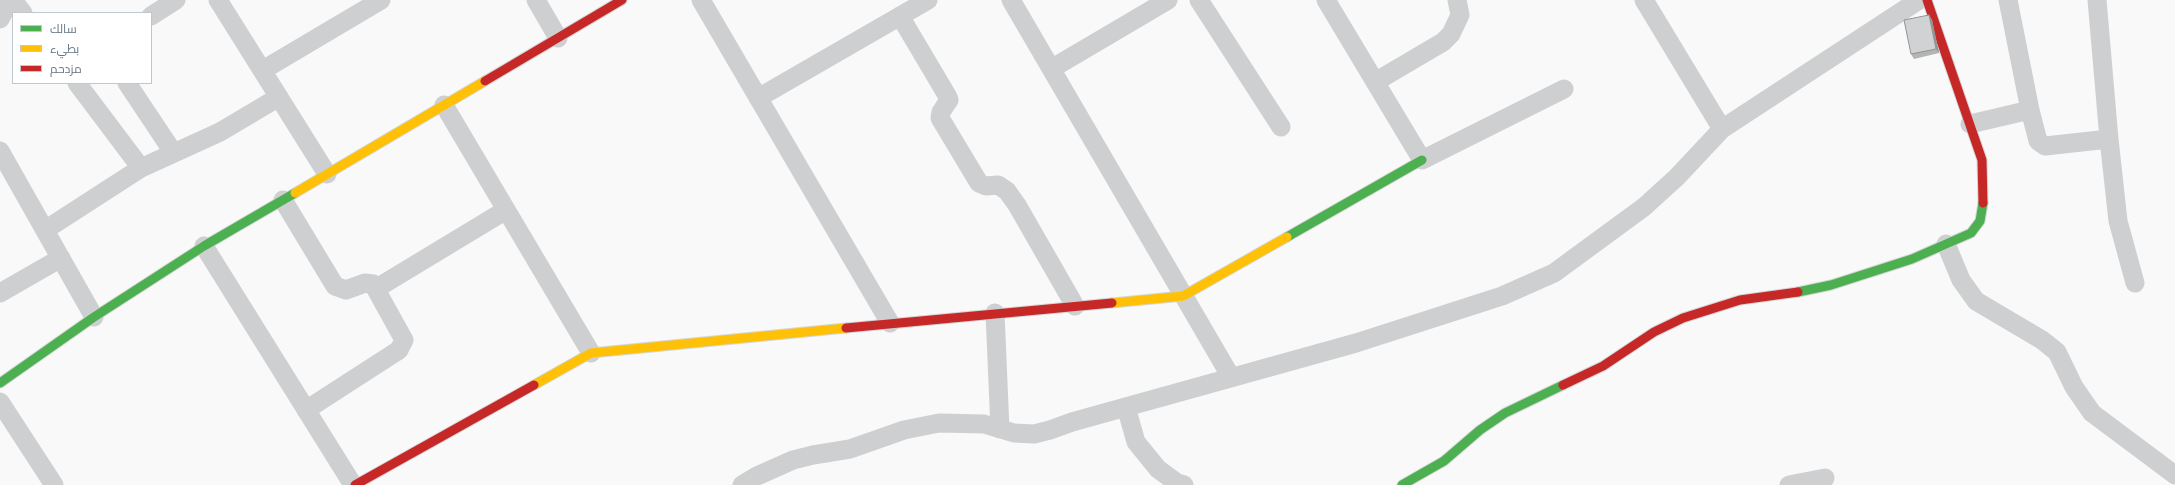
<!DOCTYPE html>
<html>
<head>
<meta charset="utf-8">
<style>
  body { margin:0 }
  #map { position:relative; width:2175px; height:485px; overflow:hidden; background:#f9f9f9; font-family:"Sofia Sans Condensed",Cairo,sans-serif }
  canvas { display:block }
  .legend { position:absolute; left:12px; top:12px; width:140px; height:72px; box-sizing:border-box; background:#fff; border:1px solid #c1c8cd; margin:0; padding:5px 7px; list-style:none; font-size:12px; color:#657683 }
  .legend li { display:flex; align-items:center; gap:8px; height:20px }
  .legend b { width:20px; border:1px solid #c1c8cd }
</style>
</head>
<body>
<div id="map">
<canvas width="2175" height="485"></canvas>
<ul class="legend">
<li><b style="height:5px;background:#4caf50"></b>سالك</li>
<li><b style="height:5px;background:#ffc107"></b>بطيء</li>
<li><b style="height:5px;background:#c62828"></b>مزدحم</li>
</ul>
</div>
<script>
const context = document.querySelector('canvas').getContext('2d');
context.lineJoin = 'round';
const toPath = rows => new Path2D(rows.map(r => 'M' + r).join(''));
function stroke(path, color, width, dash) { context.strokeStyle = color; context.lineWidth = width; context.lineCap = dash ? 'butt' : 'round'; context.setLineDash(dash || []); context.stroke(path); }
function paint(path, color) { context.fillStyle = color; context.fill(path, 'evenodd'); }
const street = toPath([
  [13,0,23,13],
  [218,0,327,174],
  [536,0,558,38],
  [701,0,890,323],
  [1011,0,1231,377],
  [1199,0,1281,127],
  [1326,0,1422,160,1564,89],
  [1644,0,1722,129,1919,0],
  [2097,0,2109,139,2118,221,2135,283],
  [151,16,176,0],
  [900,16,948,97,949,100,941,112,940,118,979,183,986,186,998,185,1007,191,1017,205,1075,306],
  [0,19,10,0],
  [1051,69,1168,0],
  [263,70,381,0],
  [1375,82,1443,42,1451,34,1460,15,1457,0],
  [77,83,141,168],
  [127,83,173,152],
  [758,98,928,0],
  [444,105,591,353],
  [2030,110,2038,141,2045,146,2109,139],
  [1970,124,2030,110,2008,0],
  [0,151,94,317],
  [283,200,335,286,346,290,365,283,373,284,404,340,399,350,306,410],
  [45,230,141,168,220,132,279,97],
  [1946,244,1961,280,1976,301,2042,340,2057,352,2074,387,2092,413,2175,475],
  [204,246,353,485],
  [377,288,506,210],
  [0,293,61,258],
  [995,313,1000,429],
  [0,402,54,485],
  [1126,407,1136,442,1158,469,1177,483,1184,485],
  [742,485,757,476,793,460,813,455,850,449,904,430,939,423,984,424,1014,433,1034,434,1050,430,1072,422,1356,343,1502,296,1554,273,1644,207,1677,177,1722,129],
  [1789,485,1825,478]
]);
const fast = toPath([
  [1287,237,1422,160],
  [1798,292,1831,285,1912,259,1971,233,1980,221,1983,203],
  [0,383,94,317,204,246,295,193],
  [1402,485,1444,461,1480,430,1505,413,1563,385]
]);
const slow = toPath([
  [295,193,485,81],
  [1112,303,1183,296,1287,237],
  [534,385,591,353,846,328]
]);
const jam = toPath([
  [1927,0,1982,160,1983,203],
  [485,81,622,0],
  [846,328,1112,303],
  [1563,385,1603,366,1654,332,1683,318,1740,300,1798,292],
  [355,485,534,385]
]);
const wall = toPath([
  [1929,15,1932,20,1939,53,1914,59,1911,54]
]);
const shadedWall = toPath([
  [1929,15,1932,20,1939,53,1936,49]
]);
const building = toPath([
  [1929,15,1936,49,1911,54,1904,20,1929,15]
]);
stroke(fast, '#d5d6d7', 11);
stroke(slow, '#d5d6d7', 11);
stroke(jam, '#d5d6d7', 11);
stroke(street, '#cecfd0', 19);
stroke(fast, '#4caf50', 9);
stroke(slow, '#ffc107', 9);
stroke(jam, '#c62828', 9);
paint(wall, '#b3b5b5');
paint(shadedWall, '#929394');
paint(building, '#d0d2d3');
stroke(building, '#929394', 1);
</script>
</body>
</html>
